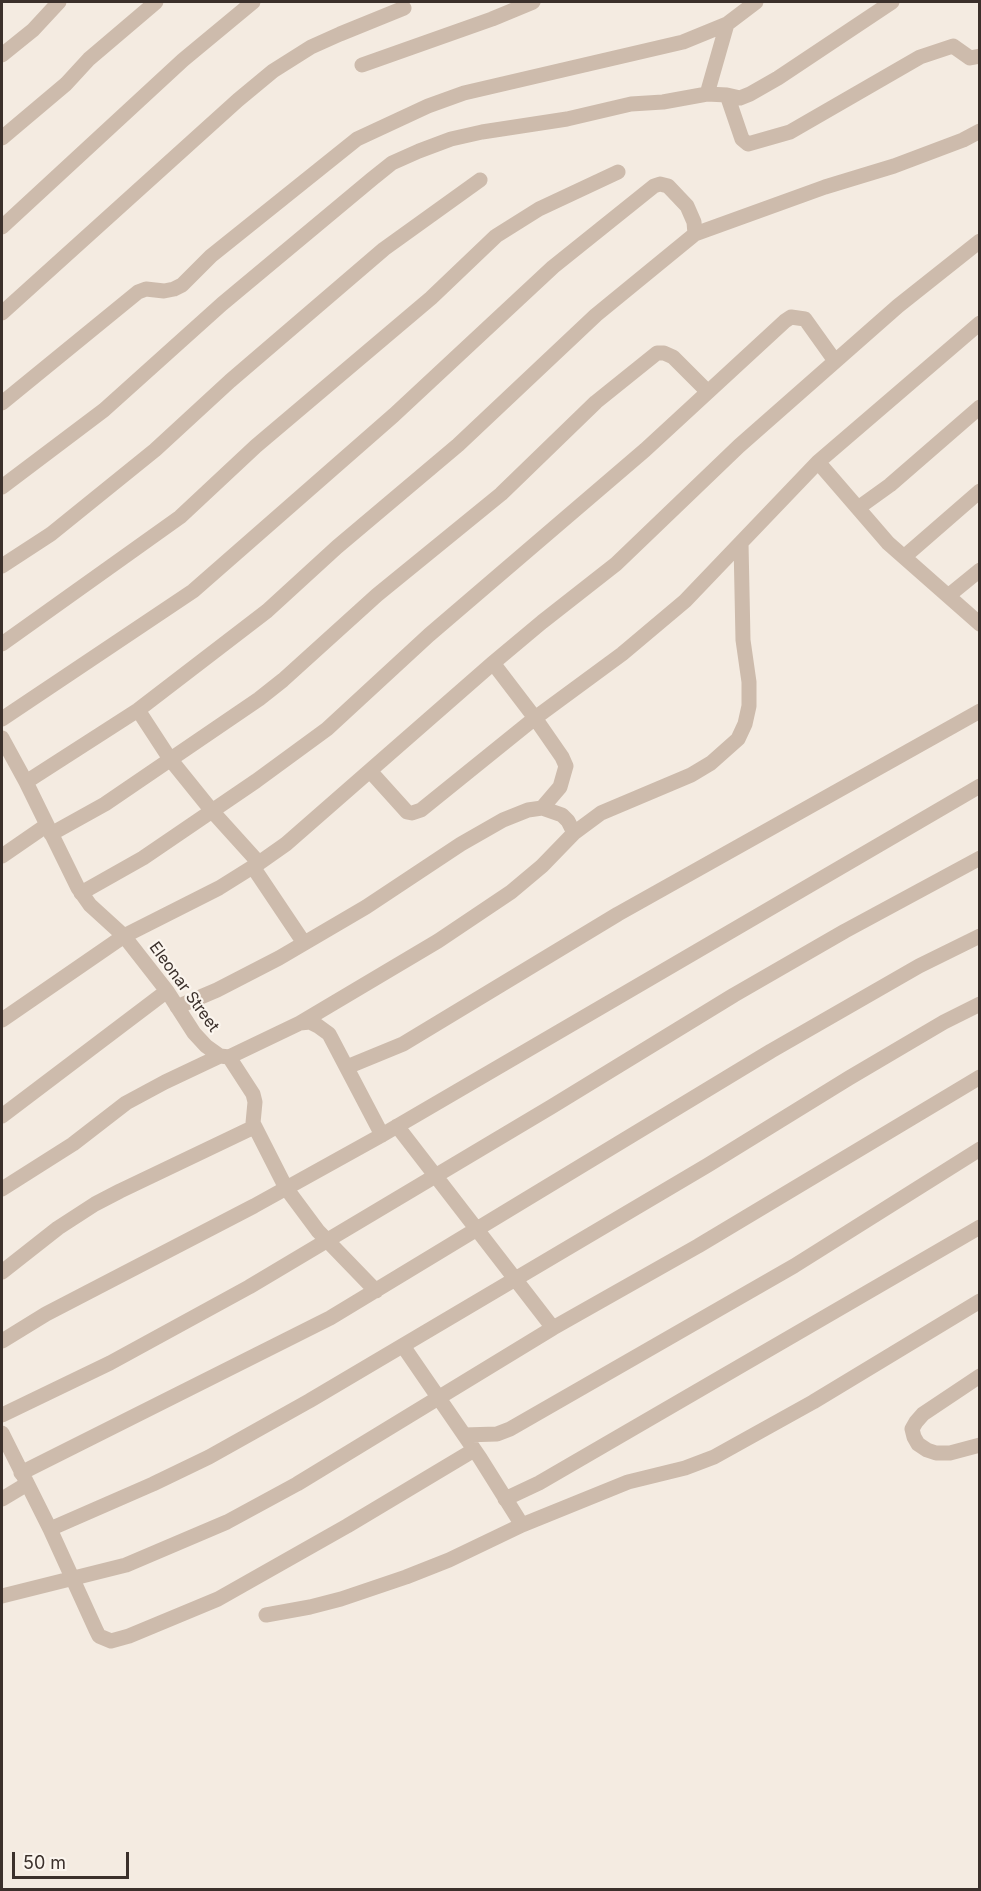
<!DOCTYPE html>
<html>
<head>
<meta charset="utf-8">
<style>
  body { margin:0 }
  #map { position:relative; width:981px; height:1891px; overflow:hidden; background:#f4ebe1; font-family:Inter,sans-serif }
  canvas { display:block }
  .frame { position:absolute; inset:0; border:3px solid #3b302b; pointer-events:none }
  .scale { position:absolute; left:12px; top:1852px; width:117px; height:27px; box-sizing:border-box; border:3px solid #3b302b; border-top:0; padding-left:8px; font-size:18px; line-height:21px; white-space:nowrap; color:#3b302b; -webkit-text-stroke:4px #fbf5ee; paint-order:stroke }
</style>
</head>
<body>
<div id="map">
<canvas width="981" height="1891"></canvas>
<div class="frame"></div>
<div class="scale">50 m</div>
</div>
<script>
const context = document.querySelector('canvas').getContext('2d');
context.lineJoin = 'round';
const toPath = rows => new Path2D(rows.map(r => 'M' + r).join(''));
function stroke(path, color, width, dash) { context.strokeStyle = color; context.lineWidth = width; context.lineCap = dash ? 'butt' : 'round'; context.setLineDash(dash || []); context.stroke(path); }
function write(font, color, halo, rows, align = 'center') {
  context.font = font + ' Inter,sans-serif'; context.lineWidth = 4.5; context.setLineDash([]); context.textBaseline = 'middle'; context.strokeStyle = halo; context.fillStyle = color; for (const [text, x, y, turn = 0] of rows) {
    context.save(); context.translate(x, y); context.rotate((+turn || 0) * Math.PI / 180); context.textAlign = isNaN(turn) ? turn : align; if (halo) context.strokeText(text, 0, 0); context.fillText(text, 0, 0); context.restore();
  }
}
const minor = toPath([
  [2,55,33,30,59,2],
  [362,65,492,19,533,2],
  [707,94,727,24],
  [727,95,740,98,750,94,778,78,892,2],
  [2,138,66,84,89,59,156,2],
  [2,227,183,60,253,2],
  [2,313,238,100,273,71,311,47,340,34,404,8],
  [2,403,138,292,146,289,164,291,174,289,182,285,211,256,357,139,428,106,464,93,683,42,727,24,756,2],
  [818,462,888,543,980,624],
  [2,487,104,410,222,304,372,179,392,163,419,151,451,139,482,132,567,119,631,104,663,102,707,94,727,95,742,139,748,144,790,132,920,57,953,46,970,58,980,56],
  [858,508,890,485,980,407],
  [904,557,980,491],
  [2,566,51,534,155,450,230,381,384,249,480,180],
  [948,596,980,570],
  [2,644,180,517,256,446,431,298,496,236,539,209,618,172],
  [493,663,535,718,562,757,566,766,560,787,542,808],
  [138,710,170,759,212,811,259,863],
  [2,719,193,591,394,415,553,267,654,186,660,184,668,186,687,206,694,222,695,234],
  [2,738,26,782,78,888,90,905,124,936,167,991,194,1033,206,1046,220,1056,229,1057,300,1023,310,1022,318,1026,329,1034,382,1135],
  [370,771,407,812,412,813,421,810,535,718,622,654,685,601,818,462,980,323],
  [26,782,138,710,267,611,337,547,458,445,596,315,695,234,825,187,894,166,963,140,980,131],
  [51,834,105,804,259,699,283,680,377,595,501,494,596,402,657,353,664,353,673,357,707,391],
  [2,856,47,825],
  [253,867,304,943],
  [81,893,143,858,256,781,327,729,429,635,645,450,785,321,791,317,805,319,835,361],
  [177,1007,217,990,279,958,366,907,461,844,503,820,528,810,542,808,562,815,568,821,574,833],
  [2,1020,124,936,219,888,259,863,286,844,493,663,542,622,616,564,739,446,898,306,980,241],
  [300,1023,438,941,511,892,542,866,574,833,601,813,691,775,711,763,738,739,745,724,749,706,749,682,743,640,741,543],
  [229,1057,253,1094,255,1102,253,1123,286,1188,318,1231,376,1291],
  [347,1067,403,1044,618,914,980,711],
  [2,1116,167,991],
  [397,1126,553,1328],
  [2,1189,73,1144,126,1103,165,1082,220,1056],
  [2,1272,58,1228,95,1204,120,1191,254,1127],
  [2,1341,46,1314,254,1206,382,1135,980,786],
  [403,1346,480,1458,522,1525],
  [980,1376,923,1414,916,1422,912,1429,914,1437,918,1444,927,1450,936,1453,950,1453,980,1445],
  [2,1415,110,1363,249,1287,551,1107,734,995,845,931,980,858],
  [2,1433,50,1529,96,1630,99,1636,111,1641,129,1636,218,1599,347,1526,474,1450],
  [464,1435,497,1434,510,1429,794,1266,980,1149],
  [21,1473,330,1318,771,1051,919,966,980,936],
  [2,1499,27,1484],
  [505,1499,539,1483,980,1227],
  [50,1529,153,1484,209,1457,309,1401,708,1165,849,1078,944,1022,980,1004],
  [2,1596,126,1565,227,1522,297,1484,553,1328,698,1246,980,1077],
  [266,1615,310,1607,341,1599,406,1577,449,1560,522,1525,628,1482,685,1468,714,1457,813,1402,980,1301]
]);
const streetNames = [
  ["Eleonar Street",184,987,54]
];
stroke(minor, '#cdbbac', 15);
write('16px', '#3b302b', '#fbf5ee', streetNames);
</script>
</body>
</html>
